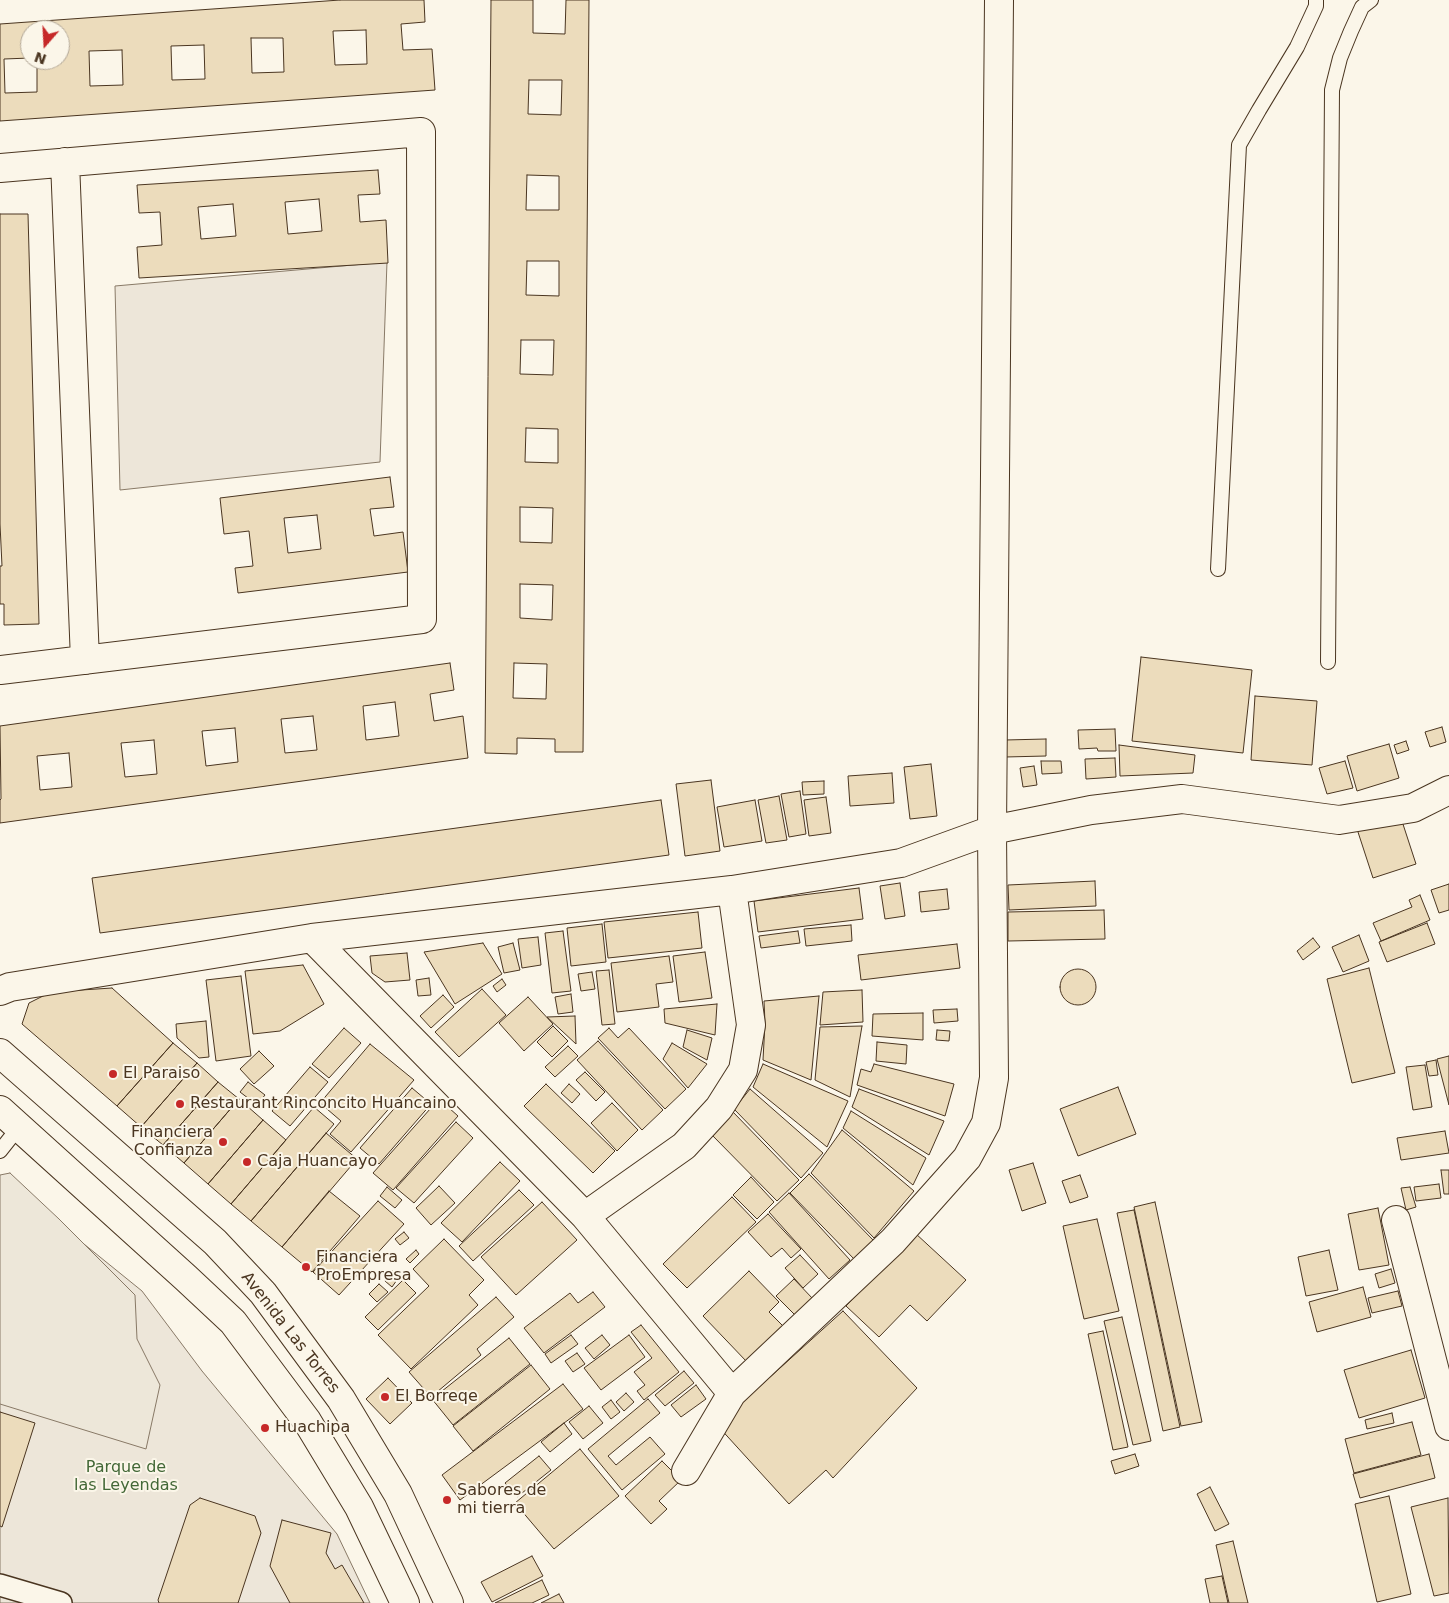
<!DOCTYPE html>
<html>
<head>
<meta charset="utf-8">
<style>
  body { margin:0 }
  #map { position:relative; width:1449px; height:1603px; overflow:hidden; background:#fbf6e9; font-family:"DejaVu Sans",sans-serif }
  canvas { display:block }
  .north { position:absolute; left:20px; top:20px; width:50px; height:50px; box-sizing:border-box; background:#fbf6e9; border:1px solid #b4a999; border-radius:50%; rotate:199deg; font-size:14px; font-weight:700; line-height:20px; text-align:center; color:#4a3520 }
  .north::after { content:''; display:block; margin:auto; width:18px; height:22px; background:#c62828; clip-path:polygon(50% 0,100% 100%,50% 72%,0 100%) }
</style>
</head>
<body>
<div id="map">
<canvas width="1449" height="1603"></canvas>
<div class="north">N</div>
</div>
<script>
const context = document.querySelector('canvas').getContext('2d');
context.lineJoin = 'round';
function paint(path, color) { context.fillStyle = color; context.fill(path, 'evenodd'); }
const toPath = rows => new Path2D(rows.map(r => 'M' + r).join(''));
function stroke(path, color, width, dash) { context.strokeStyle = color; context.lineWidth = width; context.lineCap = dash ? 'butt' : 'round'; context.setLineDash(dash || []); context.stroke(path); }
function write(font, color, halo, rows, align = 'center') {
  context.font = font + ' "DejaVu Sans",sans-serif'; context.lineWidth = 4; context.setLineDash([]); context.textBaseline = 'middle'; context.strokeStyle = halo; context.fillStyle = color; for (const [text, x, y, turn = 0] of rows) {
    context.save(); context.translate(x, y); context.rotate((+turn || 0) * Math.PI / 180); context.textAlign = isNaN(turn) ? turn : align; if (halo) context.strokeText(text, 0, 0); context.fillText(text, 0, 0); context.restore();
  }
}
const green = toPath([
  [387,262,380,462,120,490,115,286,387,262],
  [0,1176,142,1291,202,1371,337,1534,370,1603,0,1603,0,1176]
]);
const parking = toPath([
  [10,1173,59,1219,135,1295,137,1339,160,1385,146,1449,0,1404,0,1175,10,1173]
]);
const building = toPath([
  [340,0,424,0,425,22,401,24,403,50,432,49,435,90,0,121,0,24,340,0],
  [30,30,60,30,60,60,37,60,37,92,5,93,4,59,30,58,30,30],
  [366,30,367,64,335,65,333,31,366,30],
  [251,38,283,38,284,72,252,73,251,38],
  [204,45,205,79,172,80,171,46,204,45],
  [122,50,123,85,90,86,89,51,122,50],
  [491,0,533,0,533,33,565,34,566,0,589,0,583,752,555,752,555,739,517,738,517,754,485,753,491,0],
  [529,80,562,80,561,115,528,114,529,80],
  [527,175,559,176,559,210,526,210,527,175],
  [527,261,559,261,559,296,526,295,527,261],
  [521,340,554,340,553,375,520,374,521,340],
  [526,428,558,429,558,463,525,462,526,428],
  [520,507,553,508,552,543,520,542,520,507],
  [520,584,553,585,552,620,520,618,520,584],
  [514,663,547,664,546,699,513,698,514,663],
  [378,170,380,194,358,195,360,222,386,220,388,263,139,278,137,247,162,245,160,212,139,213,137,185,378,170],
  [319,199,322,231,288,234,285,202,319,199],
  [233,204,236,236,201,239,198,207,233,204],
  [0,214,28,214,39,624,4,625,4,604,0,604,0,566,2,566,0,524,0,214],
  [390,477,394,507,370,509,374,536,403,532,408,572,238,593,235,568,253,566,249,531,224,534,220,498,390,477],
  [317,515,321,549,288,553,284,518,317,515],
  [1141,657,1252,670,1243,753,1132,741,1141,657],
  [450,663,454,690,430,694,434,721,463,716,468,758,0,823,0,800,1,799,0,726,450,663],
  [395,702,399,736,366,740,363,706,395,702],
  [313,716,317,750,285,753,281,719,313,716],
  [235,728,238,762,206,766,202,731,235,728],
  [154,740,157,774,125,777,121,743,154,740],
  [69,753,72,787,40,790,37,756,69,753],
  [1255,696,1317,701,1312,765,1251,760,1255,696],
  [1442,727,1446,742,1430,747,1425,732,1442,727],
  [1115,729,1116,751,1098,751,1097,748,1079,749,1078,730,1115,729],
  [1046,739,1046,756,1005,757,1005,740,1046,739],
  [1406,741,1409,750,1397,754,1394,745,1406,741],
  [1389,744,1399,778,1357,791,1347,756,1389,744],
  [1119,745,1195,755,1193,773,1120,776,1119,745],
  [1115,758,1116,777,1086,779,1085,759,1115,758],
  [1041,761,1061,761,1062,773,1042,774,1041,761],
  [1345,761,1353,788,1327,794,1319,768,1345,761],
  [931,764,937,816,910,819,904,767,931,764],
  [1034,766,1037,785,1023,787,1020,768,1034,766],
  [892,773,894,803,850,806,848,776,892,773],
  [711,780,720,851,685,856,676,784,711,780],
  [824,781,824,794,803,795,802,782,824,781],
  [800,791,806,834,789,837,781,794,800,791],
  [779,796,787,840,766,843,758,800,779,796],
  [826,797,831,833,809,836,804,800,826,797],
  [661,800,669,855,100,933,92,878,661,800],
  [755,800,762,841,724,847,717,807,755,800],
  [1400,815,1416,864,1373,878,1357,829,1400,815],
  [1095,881,1096,906,1009,910,1008,885,1095,881],
  [900,883,905,916,885,919,880,886,900,883],
  [1449,884,1449,910,1439,913,1431,890,1449,884],
  [859,888,863,919,758,932,754,901,859,888],
  [947,889,949,909,921,912,919,892,947,889],
  [1420,895,1430,920,1381,941,1373,923,1412,907,1409,900,1420,895],
  [1104,910,1105,939,1008,941,1008,912,1104,910],
  [698,912,702,948,608,958,604,922,698,912],
  [1427,923,1435,944,1387,962,1379,942,1427,923],
  [602,924,606,962,571,966,567,928,602,924],
  [851,925,852,941,806,946,804,929,851,925],
  [563,931,571,991,552,993,545,933,563,931],
  [798,931,800,943,761,948,759,936,798,931],
  [1359,935,1369,961,1343,972,1332,947,1359,935],
  [538,937,541,965,522,968,518,939,538,937],
  [1313,938,1320,947,1303,960,1297,951,1313,938],
  [483,943,502,974,455,1004,424,952,483,943],
  [513,943,520,970,504,973,498,947,513,943],
  [957,944,960,968,861,980,858,955,957,944],
  [705,952,712,998,679,1002,673,956,705,952],
  [407,953,410,980,385,982,372,973,370,956,407,953],
  [669,956,673,982,656,984,659,1007,617,1012,611,963,669,956],
  [303,965,324,1004,280,1031,253,1034,245,971,303,965],
  [1369,968,1395,1073,1352,1083,1327,979,1369,968],
  '1060 987a18 18 0 1 1 36 0a18 18 0 1 1-36 0Z',
  [609,970,615,1024,602,1025,596,971,609,970],
  [592,972,595,989,581,991,578,974,592,972],
  [241,976,251,1056,216,1061,206,980,241,976],
  [429,978,431,995,418,996,416,980,429,978],
  [502,979,506,985,497,992,493,986,502,979],
  [112,988,173,1043,117,1106,22,1024,29,1003,51,992,112,988],
  [482,989,506,1015,459,1057,435,1032,482,989],
  [862,990,863,1022,820,1025,823,992,862,990],
  [571,994,573,1012,558,1014,555,997,571,994],
  [443,995,454,1007,431,1028,420,1016,443,995],
  [819,996,811,1080,763,1060,765,1023,764,1001,819,996],
  [528,997,553,1024,524,1051,499,1023,528,997],
  [717,1004,715,1035,665,1023,664,1009,717,1004],
  [957,1009,958,1021,934,1023,933,1010,957,1009],
  [923,1013,923,1040,872,1036,873,1014,923,1013],
  [575,1016,576,1044,547,1017,575,1016],
  [206,1021,209,1057,199,1058,177,1038,176,1024,206,1021],
  [553,1026,568,1041,552,1057,537,1042,553,1026],
  [862,1026,850,1097,815,1080,820,1027,862,1026],
  [344,1028,361,1043,329,1078,312,1064,344,1028],
  [609,1028,618,1038,629,1028,686,1089,665,1109,598,1038,609,1028],
  [687,1030,712,1038,707,1060,683,1047,687,1030],
  [937,1030,950,1031,949,1041,936,1040,937,1030],
  [598,1041,663,1110,642,1130,577,1060,598,1041],
  [877,1042,907,1045,906,1064,876,1061,877,1042],
  [173,1043,197,1063,141,1127,117,1106,173,1043],
  [672,1043,707,1064,688,1088,663,1059,672,1043],
  [370,1044,414,1080,351,1152,330,1134,341,1121,320,1103,370,1044],
  [568,1046,578,1056,555,1077,545,1067,568,1046],
  [259,1051,274,1066,254,1084,240,1069,259,1051],
  [1449,1056,1449,1105,1437,1059,1449,1056],
  [1436,1060,1438,1075,1429,1076,1426,1062,1436,1060],
  [197,1063,218,1082,163,1145,141,1127,197,1063],
  [763,1064,848,1101,827,1147,753,1087,763,1064],
  [874,1064,954,1084,945,1116,857,1085,861,1069,871,1072,874,1064],
  [1425,1065,1432,1107,1413,1110,1406,1067,1425,1065],
  [310,1067,328,1082,290,1126,272,1111,310,1067],
  [585,1072,605,1092,596,1101,576,1080,585,1072],
  [218,1082,239,1099,184,1163,163,1145,218,1082],
  [248,1082,265,1095,257,1105,240,1092,248,1082],
  [546,1084,615,1151,593,1173,524,1106,546,1084],
  [569,1084,580,1094,572,1103,561,1093,569,1084],
  [1118,1087,1136,1134,1078,1156,1060,1109,1118,1087],
  [412,1088,431,1104,379,1164,360,1148,412,1088],
  [750,1089,823,1153,801,1178,734,1109,750,1089],
  [859,1089,944,1121,929,1155,852,1107,859,1089],
  [239,1099,263,1120,208,1184,184,1163,239,1099],
  [439,1099,458,1116,393,1190,373,1173,439,1099],
  [612,1103,638,1130,617,1151,591,1123,612,1103],
  [314,1107,334,1124,251,1221,231,1204,314,1107],
  [732,1111,799,1180,777,1201,710,1133,732,1111],
  [851,1111,926,1158,913,1185,843,1128,851,1111],
  [263,1120,286,1140,231,1204,208,1184,263,1120],
  [456,1122,473,1138,414,1203,396,1188,456,1122],
  [842,1130,914,1191,874,1238,811,1173,842,1130],
  [1445,1131,1449,1153,1401,1160,1397,1138,1445,1131],
  [326,1133,357,1159,282,1247,251,1221,326,1133],
  [500,1162,520,1181,462,1242,441,1223,500,1162],
  [1033,1163,1046,1203,1022,1211,1009,1170,1033,1163],
  [1441,1170,1449,1170,1449,1194,1444,1194,1441,1170],
  [809,1174,874,1241,855,1260,790,1193,809,1174],
  [1080,1175,1088,1197,1070,1203,1062,1181,1080,1175],
  [751,1177,774,1202,757,1219,733,1195,751,1177],
  [1439,1184,1441,1198,1416,1201,1414,1187,1439,1184],
  [439,1186,455,1203,431,1225,416,1208,439,1186],
  [387,1187,402,1200,395,1208,380,1196,387,1187],
  [1410,1187,1416,1207,1406,1210,1401,1188,1410,1187],
  [519,1190,534,1205,473,1261,459,1246,519,1190],
  [329,1191,360,1216,312,1272,282,1247,329,1191],
  [789,1193,850,1260,829,1279,769,1212,789,1193],
  [732,1197,756,1222,687,1288,663,1264,732,1197],
  [378,1201,404,1224,339,1295,313,1272,378,1201],
  [542,1202,577,1240,516,1295,481,1257,542,1202],
  [1155,1202,1202,1422,1181,1426,1134,1207,1155,1202],
  [1378,1208,1389,1265,1359,1270,1348,1214,1378,1208],
  [1134,1210,1180,1427,1163,1431,1117,1213,1134,1210],
  [768,1214,801,1249,791,1258,782,1248,771,1257,748,1232,768,1214],
  [1097,1219,1119,1311,1084,1319,1063,1226,1097,1219],
  [404,1232,409,1238,400,1245,395,1239,404,1232],
  [915,1233,966,1280,927,1321,910,1305,879,1337,846,1306,915,1233],
  [444,1239,484,1280,469,1295,478,1305,411,1369,378,1335,429,1286,413,1269,444,1239],
  [416,1250,419,1254,410,1263,406,1259,416,1250],
  [1329,1250,1338,1290,1306,1296,1298,1257,1329,1250],
  [800,1255,818,1274,803,1288,785,1268,800,1255],
  [1391,1269,1395,1283,1379,1288,1375,1274,1391,1269],
  [392,1271,399,1277,392,1287,385,1281,392,1271],
  [749,1271,779,1302,769,1312,784,1327,747,1362,703,1316,749,1271],
  [794,1279,813,1299,795,1315,776,1296,794,1279],
  [403,1280,416,1293,378,1330,365,1317,403,1280],
  [379,1284,388,1292,377,1302,369,1294,379,1284],
  [1363,1287,1371,1317,1317,1332,1309,1302,1363,1287],
  [1398,1291,1402,1306,1372,1313,1368,1298,1398,1291],
  [593,1292,605,1307,544,1353,524,1328,570,1293,578,1303,593,1292],
  [496,1297,514,1317,477,1349,481,1355,431,1397,409,1372,496,1297],
  [843,1311,917,1388,833,1478,826,1470,789,1504,717,1425,843,1311],
  [1122,1317,1151,1441,1133,1445,1104,1321,1122,1317],
  [641,1325,679,1372,644,1400,637,1391,645,1385,634,1372,652,1358,631,1332,641,1325],
  [1103,1331,1128,1447,1113,1450,1088,1334,1103,1331],
  [571,1335,578,1344,551,1363,545,1354,571,1335],
  [602,1335,610,1345,594,1359,585,1348,602,1335],
  [629,1335,645,1357,601,1390,584,1368,629,1335],
  [509,1338,530,1364,453,1425,432,1399,509,1338],
  [1411,1350,1425,1398,1359,1418,1344,1370,1411,1350],
  [577,1353,585,1364,573,1372,565,1361,577,1353],
  [531,1365,550,1389,473,1451,453,1426,531,1365],
  [684,1371,694,1383,665,1406,655,1395,684,1371],
  [388,1378,412,1403,390,1424,366,1399,388,1378],
  [563,1384,583,1409,460,1500,442,1475,563,1384],
  [696,1385,706,1399,681,1417,671,1405,696,1385],
  [626,1393,634,1402,624,1411,616,1402,626,1393],
  [648,1399,660,1413,608,1456,616,1465,650,1437,665,1454,622,1490,588,1449,648,1399],
  [611,1400,620,1412,611,1419,602,1407,611,1400],
  [589,1406,603,1423,583,1439,569,1422,589,1406],
  [0,1412,35,1423,2,1527,0,1526,0,1412],
  [1392,1413,1394,1423,1367,1429,1365,1420,1392,1413],
  [1412,1422,1421,1455,1354,1473,1345,1439,1412,1422],
  [564,1423,572,1434,550,1452,541,1442,564,1423],
  [580,1449,619,1496,554,1549,515,1503,580,1449],
  [1135,1454,1139,1466,1115,1474,1111,1461,1135,1454],
  [1429,1454,1435,1478,1360,1498,1353,1474,1429,1454],
  [539,1456,551,1470,517,1497,505,1483,539,1456],
  [662,1461,681,1480,659,1501,667,1509,651,1524,625,1496,662,1461],
  [1210,1487,1229,1524,1215,1531,1197,1494,1210,1487],
  [1389,1496,1411,1594,1377,1602,1355,1504,1389,1496],
  [200,1498,255,1516,261,1533,238,1603,159,1603,158,1600,190,1505,200,1498],
  [1448,1498,1449,1593,1434,1596,1411,1507,1448,1498],
  [282,1520,331,1533,326,1553,335,1569,342,1565,364,1603,290,1603,270,1566,282,1520],
  [1233,1541,1248,1603,1229,1603,1216,1545,1233,1541],
  [532,1556,543,1576,492,1602,481,1582,532,1556],
  [1222,1576,1228,1603,1210,1603,1205,1579,1222,1576],
  [542,1580,549,1595,532,1603,495,1603,542,1580],
  [559,1594,564,1603,541,1603,559,1594]
]);
const service = toPath([
  [1218,569,1239,145,1259,110,1297,47,1316,6,1316,0],
  [1328,662,1332,90,1340,58,1351,31,1362,7,1371,0],
  [0,1151,19,1127]
]);
const pedestrian = toPath([
  [0,1585,61,1603]
]);
const minor = toPath([
  [65,162,85,660],
  [0,168,421,132,422,619,0,670],
  [312,938,585,1216,732,1393],
  [0,991,10,987,312,938,732,890,901,863,992,830,1091,810,1182,799,1339,820,1413,808,1449,790],
  [585,1216,684,1146,719,1108,743,1070,751,1025,732,890],
  [1396,1220,1449,1426],
  [686,1471,732,1393,893,1241,967,1158,986,1123,994,1078,992,830,999,0]
]);
const trunk = toPath([
  [0,1053,215,1242,263,1293,341,1399,398,1494,449,1603],
  [0,1110,186,1278,233,1322,307,1421,359,1507,405,1603]
]);
const markers = [
  [113,1074,5,"#c62828"],
  [180,1104,5,"#c62828"],
  [223,1142,5,"#c62828"],
  [247,1162,5,"#c62828"],
  [306,1267,5,"#c62828"],
  [385,1397,5,"#c62828"],
  [265,1428,5,"#c62828"],
  [447,1500,5,"#c62828"]
];
const poiNames = [
  ["El Paraiso",123,1074],
  ["Restaurant Rinconcito Huancaino",190,1104],
  ["Financiera",213,1133,"right"],
  ["Confianza",213,1151,"right"],
  ["Caja Huancayo",257,1162],
  ["Financiera",316,1258],
  ["ProEmpresa",316,1276],
  ["El Borreqe",395,1397],
  ["Huachipa",275,1428],
  ["Sabores de",457,1491],
  ["mi tierra",457,1509]
];
const streetNames = [
  ["Avenida Las Torres",290,1333,52]
];
const parkNames = [
  ["Parque de",126,1468],
  ["las Leyendas",126,1486]
];
paint(green, '#ede6d9');
stroke(green, '#887966', 1);
paint(parking, '#ede7d9');
stroke(parking, '#887966', 1);
paint(building, '#ecdcbc');
stroke(building, '#4a3520', 1);
stroke(service, '#4a3520', 16);
stroke(pedestrian, '#4a3520', 24);
stroke(minor, '#4a3520', 30);
stroke(trunk, '#4a3520', 30);
stroke(service, '#fbf6e9', 14);
stroke(pedestrian, '#fbf6e9', 21);
stroke(minor, '#fbf6e9', 28);
stroke(trunk, '#fbf6e9', 28);
for (const [x, y, r, color] of markers) { const dot = new Path2D(); dot.arc(x, y, r, 0, 2 * Math.PI); context.fillStyle = color; context.fill(dot); stroke(dot, '#fbf6e9', 2); }
write('16px', '#4a3520', '#fbf6e9', poiNames, 'left');
write('16px', '#4a3520', '#fbf6e9', streetNames);
write('16px', '#436837', '#fbf6e9', parkNames);
</script>
</body>
</html>
